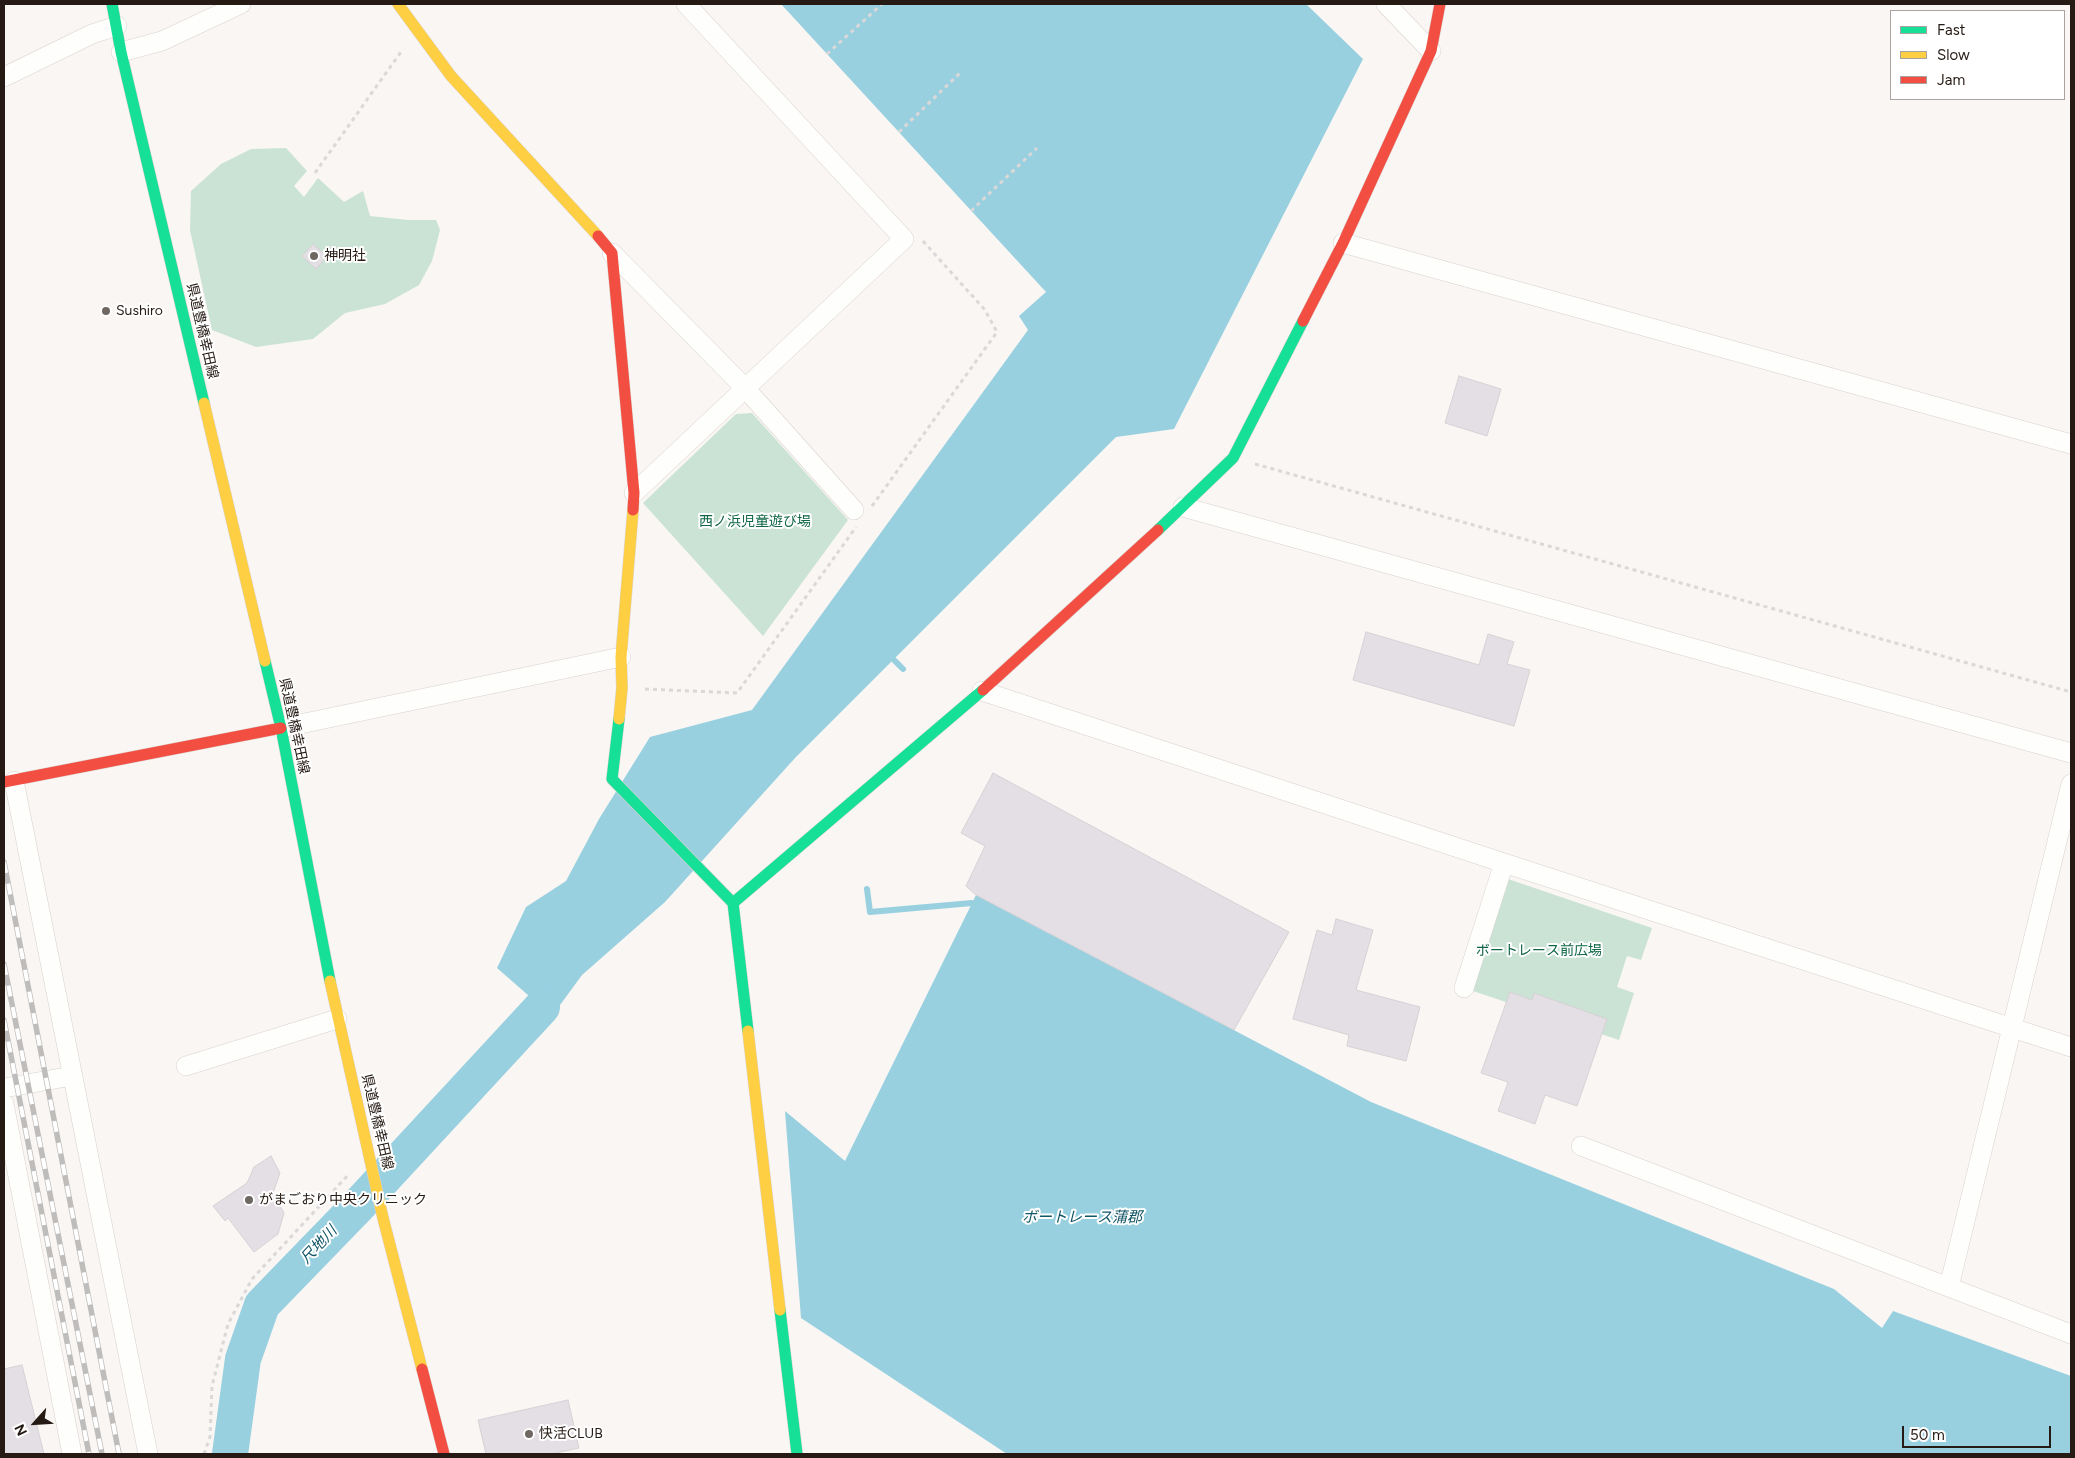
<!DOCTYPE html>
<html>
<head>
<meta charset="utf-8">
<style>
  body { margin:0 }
  #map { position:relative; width:2075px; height:1458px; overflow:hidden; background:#f9f6f3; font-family:Figtree,sans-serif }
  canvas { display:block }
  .frame { position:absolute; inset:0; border:5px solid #251a14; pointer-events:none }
  .legend { position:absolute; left:1890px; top:10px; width:175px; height:90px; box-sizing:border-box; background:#fff; border:1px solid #a8a3a1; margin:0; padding:6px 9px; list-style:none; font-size:15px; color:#251a14 }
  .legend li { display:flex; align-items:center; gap:10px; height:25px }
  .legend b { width:25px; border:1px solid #a8a3a1 }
  .north { position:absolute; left:10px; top:1398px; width:50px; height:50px; -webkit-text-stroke:4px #fff; paint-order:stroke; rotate:244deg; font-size:14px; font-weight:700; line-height:20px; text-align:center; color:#251a14 }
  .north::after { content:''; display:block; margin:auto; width:18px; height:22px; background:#251a14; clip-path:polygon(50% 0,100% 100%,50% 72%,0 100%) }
  .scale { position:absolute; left:1902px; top:1426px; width:149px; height:22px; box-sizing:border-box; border:2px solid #251a14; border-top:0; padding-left:6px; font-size:15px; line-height:18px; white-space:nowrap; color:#251a14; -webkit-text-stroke:4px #fff; paint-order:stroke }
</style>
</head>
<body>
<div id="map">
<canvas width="2075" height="1458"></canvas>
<div class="frame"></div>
<ul class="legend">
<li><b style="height:6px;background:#16e098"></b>Fast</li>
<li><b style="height:6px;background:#ffcf43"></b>Slow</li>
<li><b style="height:6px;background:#f24e42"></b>Jam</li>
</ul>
<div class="north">N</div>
<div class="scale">50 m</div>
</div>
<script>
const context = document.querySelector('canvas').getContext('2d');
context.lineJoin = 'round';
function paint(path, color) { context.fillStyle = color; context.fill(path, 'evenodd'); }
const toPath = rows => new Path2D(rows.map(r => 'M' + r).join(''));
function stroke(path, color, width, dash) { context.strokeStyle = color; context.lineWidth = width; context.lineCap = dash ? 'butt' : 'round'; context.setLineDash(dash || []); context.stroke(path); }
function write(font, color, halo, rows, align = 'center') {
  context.font = font + ' Figtree,"Noto Sans JP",sans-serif'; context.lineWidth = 4; context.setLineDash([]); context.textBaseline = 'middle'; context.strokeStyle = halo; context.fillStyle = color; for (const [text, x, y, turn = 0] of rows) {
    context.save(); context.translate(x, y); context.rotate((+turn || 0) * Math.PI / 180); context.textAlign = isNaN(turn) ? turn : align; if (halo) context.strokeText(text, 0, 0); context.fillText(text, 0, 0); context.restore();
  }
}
const green = toPath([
  [286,148,307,171,294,186,304,197,318,178,344,202,363,191,370,216,408,220,436,220,440,230,432,261,419,285,385,304,345,313,313,339,256,347,212,330,190,230,191,191,221,164,251,149],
  [752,413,848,520,763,636,643,503,736,414],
  [1508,879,1652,928,1641,960,1627,956,1617,987,1634,993,1619,1040,1464,988]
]);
const water = toPath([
  [781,4,1306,4,1363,59,1174,429,1116,437,795,758,665,902,582,975,552,1016,497,968,526,907,566,881,599,819,650,737,752,710,1028,330,1019,316,1046,292],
  [976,895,1371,1102,1834,1289,1882,1328,1893,1311,2071,1376,2071,1454,1007,1454,801,1318,785,1111,845,1161]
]);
const stream = toPath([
  [893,659,903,669],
  [867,889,870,912,972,903,978,908]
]);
const river = toPath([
  [230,1454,243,1359,262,1305,357,1207,542,1007]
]);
const building = toPath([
  [313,244,327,256,316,269,302,256,313,244],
  [1459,376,1501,389,1487,436,1445,423,1459,376],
  [1366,632,1479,665,1488,634,1514,642,1507,664,1530,670,1514,726,1353,680,1366,632],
  [993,773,1289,932,1234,1030,976,895,966,886,985,846,961,833,993,773],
  [1336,919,1373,930,1356,990,1420,1007,1406,1061,1347,1046,1349,1035,1293,1019,1317,930,1332,935,1336,919],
  [1510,992,1532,1000,1534,993,1607,1019,1577,1106,1545,1095,1535,1124,1498,1111,1508,1082,1481,1073,1510,992],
  [271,1156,280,1173,273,1193,284,1213,278,1234,254,1252,228,1218,225,1221,213,1206,247,1183,254,1167,271,1156],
  [22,1365,44,1454,4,1454,4,1369,22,1365],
  [568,1400,579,1448,551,1454,486,1454,478,1420,568,1400]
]);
const path = toPath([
  [827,54,882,4],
  [899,132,962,71],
  [315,173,403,49],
  [971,211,1037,148],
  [1255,464,2071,692],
  [872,506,997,332,985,310,922,240],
  [645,689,737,693,856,527],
  [204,1454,210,1437,212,1386,228,1324,252,1279,349,1174]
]);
const street = toPath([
  [1386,4,1431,51],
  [121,52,162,41,241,4],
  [4,77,92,34,117,26],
  [1343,243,2071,444],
  [612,253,745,388,854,510],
  [634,493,904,239,686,4],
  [1183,507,2071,753],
  [982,691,1504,863,2071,1047],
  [281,728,621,657],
  [14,781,148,1454],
  [1464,988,1504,863],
  [186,1066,337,1019],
  [4,1088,72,1076],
  [4,1104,72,1454],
  [1581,1146,2071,1334],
  [1949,1287,2071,784]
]);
const fast = toPath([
  [112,4,121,52,204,403],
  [1158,530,1233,458,1303,321],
  [265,661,281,728,330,981],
  [619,719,612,779,733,903,748,1031],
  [733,903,983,690],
  [780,1310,797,1454]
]);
const slow = toPath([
  [398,4,451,76,598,236],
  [204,403,265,661],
  [619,719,622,688,621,657,633,510],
  [330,981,383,1218,422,1369],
  [748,1031,780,1310]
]);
const jam = toPath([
  [598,236,612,253,634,493,633,510],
  [1303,321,1343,243,1431,51,1440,4],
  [983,690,1158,530],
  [4,782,281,728],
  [422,1369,444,1454]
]);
const rail = toPath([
  [4,862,119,1454],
  [4,964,102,1454],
  [4,1020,89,1454]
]);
const markers = [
  [314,256,5,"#6f6762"],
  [106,311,5,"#6f6762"],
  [249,1200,5,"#6f6762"],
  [529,1434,5,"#6f6762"]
];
const poiNames = [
  ["神明社",324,256],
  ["Sushiro",116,311],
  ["がまごおり中央クリニック",259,1200],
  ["快活CLUB",539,1434]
];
const streetNames = [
  ["県道豊橋幸田線",202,331,77],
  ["県道豊橋幸田線",294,726,78],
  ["県道豊橋幸田線",377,1122,77]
];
const parkNames = [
  ["西ノ浜児童遊び場",755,522],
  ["ボートレース前広場",1539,951]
];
const waterNames = [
  ["ボートレース蒲郡",1082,1218],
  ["尺地川",319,1245,-47]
];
paint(green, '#cbe3d5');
paint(water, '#98d0e0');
stroke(stream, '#98d0e0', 6);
stroke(river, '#98d0e0', 36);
paint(building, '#e4dfe4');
stroke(building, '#d5d1d5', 1);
stroke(street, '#dad2ce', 20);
stroke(fast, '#dad2ce', 12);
stroke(slow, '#dad2ce', 12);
stroke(jam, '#dad2ce', 12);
stroke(path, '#dad8d8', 3, [4, 4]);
stroke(street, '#fefefd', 19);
stroke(fast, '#16e098', 11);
stroke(slow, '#ffcf43', 11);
stroke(jam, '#f24e42', 11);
stroke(rail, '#bebdbc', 5.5);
stroke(rail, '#fff', 4, [11]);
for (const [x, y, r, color] of markers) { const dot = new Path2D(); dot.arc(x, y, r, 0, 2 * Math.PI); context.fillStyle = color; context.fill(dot); stroke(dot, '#fff', 2); }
write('14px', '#251a14', '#fff', poiNames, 'left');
write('14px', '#251a14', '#fff', streetNames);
write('14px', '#116647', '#fff', parkNames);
write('italic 15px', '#156', '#fff', waterNames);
</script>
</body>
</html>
